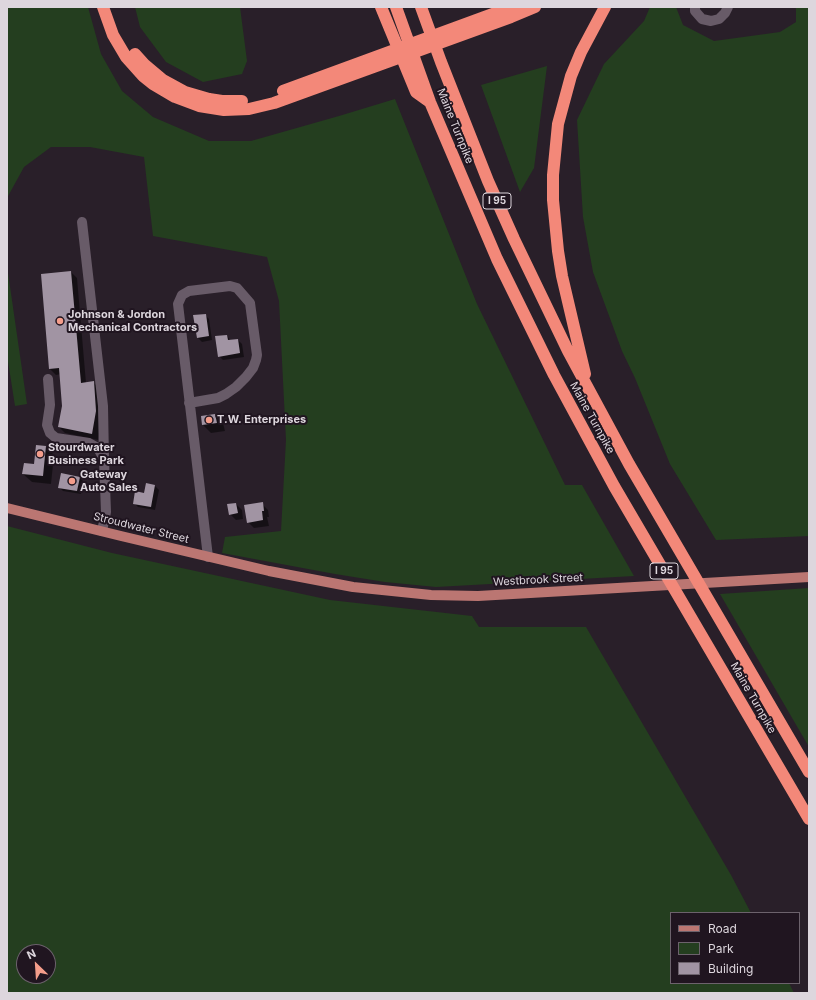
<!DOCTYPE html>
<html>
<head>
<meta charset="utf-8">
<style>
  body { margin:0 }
  #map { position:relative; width:816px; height:1000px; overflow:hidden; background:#291f29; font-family:Inter,sans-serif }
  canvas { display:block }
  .frame { position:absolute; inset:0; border:8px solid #ddd6dd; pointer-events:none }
  .legend { position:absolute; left:670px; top:912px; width:130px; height:72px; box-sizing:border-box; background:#201520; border:1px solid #6c626c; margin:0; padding:5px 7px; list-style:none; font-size:12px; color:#ddd6dd }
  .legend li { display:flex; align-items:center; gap:8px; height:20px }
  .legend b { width:20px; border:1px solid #6c626c }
  .north { position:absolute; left:16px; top:944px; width:40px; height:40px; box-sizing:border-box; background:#201520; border:1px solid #6c626c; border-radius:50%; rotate:335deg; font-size:11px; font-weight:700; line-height:16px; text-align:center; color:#ddd6dd }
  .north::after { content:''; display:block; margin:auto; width:14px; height:18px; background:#f49d8b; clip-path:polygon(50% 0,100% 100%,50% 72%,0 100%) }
</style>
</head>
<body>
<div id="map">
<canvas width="816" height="1000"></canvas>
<div class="frame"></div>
<ul class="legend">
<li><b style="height:5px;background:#bb7672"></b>Road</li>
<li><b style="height:11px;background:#243e1f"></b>Park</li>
<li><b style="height:11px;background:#a194a3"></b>Building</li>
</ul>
<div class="north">N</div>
</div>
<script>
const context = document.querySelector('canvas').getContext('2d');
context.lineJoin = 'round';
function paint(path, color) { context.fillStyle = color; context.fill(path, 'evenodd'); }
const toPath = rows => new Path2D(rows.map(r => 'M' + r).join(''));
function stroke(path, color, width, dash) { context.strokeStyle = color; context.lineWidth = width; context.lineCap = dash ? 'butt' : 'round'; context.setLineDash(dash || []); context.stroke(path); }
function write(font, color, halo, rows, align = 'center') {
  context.font = font + ' Inter,sans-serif'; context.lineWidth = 4; context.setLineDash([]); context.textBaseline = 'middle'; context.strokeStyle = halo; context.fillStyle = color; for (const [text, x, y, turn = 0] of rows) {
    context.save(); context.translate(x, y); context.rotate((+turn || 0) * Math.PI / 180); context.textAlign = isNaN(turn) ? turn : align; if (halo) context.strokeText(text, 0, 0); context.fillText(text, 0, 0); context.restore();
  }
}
const green = toPath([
  [7,7,88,7,101,54,122,91,153,117,209,141,251,141,339,116,395,99,477,304,565,485,582,485,634,576,436,587,385,582,335,574,222,553,225,537,281,531,286,440,279,301,267,257,153,236,144,157,90,147,51,147,24,167,7,198],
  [135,7,240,7,247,61,242,74,203,82,166,62,140,27],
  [650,7,676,7,683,25,714,41,780,32,796,22,796,7,809,7,809,536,716,540,670,464,635,378,622,351,593,272,583,217,577,120,604,64,644,21],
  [547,66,534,168,520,192,481,85],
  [7,266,27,404,15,406,7,355],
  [7,526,112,553,330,600,472,616,479,627,586,627,731,875,751,913,671,913,671,983,789,983,794,993,7,993],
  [24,952,48,952,48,976,24,976],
  [809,588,809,747,720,594]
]);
const shadow = toPath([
  [71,272,77,278,86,383,93,382,99,388,102,417,98,440,65,433,59,427,63,406,61,374,56,375,50,369],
  [205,315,209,319,212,340,202,342,198,338],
  [227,336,231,341,238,340,242,344,244,357,223,360,219,356],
  [215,415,223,423,225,431,211,433,203,425,202,417],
  [46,447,54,455,51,484,32,482,23,474,34,465],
  [80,478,84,482,81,494,63,491,59,487],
  [155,486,159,490,155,510,138,507,134,503],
  [236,504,242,510,243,519,236,520,230,514],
  [262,504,268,510,269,517,267,517,269,526,254,528,248,522]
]);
const building = toPath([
  [71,271,81,383,94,381,96,411,92,434,58,427,62,406,59,368,49,369,41,274],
  [206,314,209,336,197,338,193,315],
  [227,335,228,340,238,339,240,353,218,357,215,336],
  [215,414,217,423,202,425,201,416],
  [36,445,46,446,43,476,22,474,24,463,34,464],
  [61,473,80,477,77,491,58,488],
  [146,483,155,485,151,507,133,504,135,491,144,493],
  [263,502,264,511,262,511,263,520,247,523,244,505],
  [236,503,238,513,229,515,227,504]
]);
const minor = toPath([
  [695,7,695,11,702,19,711,21,719,19,725,13,728,7],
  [82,222,103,406,104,459],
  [48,379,50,405,47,425,50,433,56,438,89,443,98,448,104,459,106,512,102,531],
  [189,403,218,398,226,394,236,387,246,377,253,368,256,360,257,355,250,303,237,288,230,286,189,291,182,295,178,304,208,557]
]);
const major = toPath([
  [7,508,121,536,269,571,353,587,431,595,478,596,809,577]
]);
const highway = toPath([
  [103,7,113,35,126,57,143,76,153,84,175,97,199,106,224,110,249,109,274,103,511,17,535,7],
  [381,7,416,92,430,102],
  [396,7,430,102,497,259,554,375,614,486,809,819],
  [421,7,441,62,488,181,514,239,568,351,629,464,809,772],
  [135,54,144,64,163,80,185,92,209,99,222,101,242,101],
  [283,91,512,7],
  [585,374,562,276,558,251,553,200,553,175,558,124,571,76,581,52,605,7]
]);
const markers = [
  [60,321,4,"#f49d8b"],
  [209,420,4,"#f49d8b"],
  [40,454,4,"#f49d8b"],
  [72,481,4,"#f49d8b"]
];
const shields = [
  [497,201,28],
  [664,571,28]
];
const shieldNames = [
  ["I 95",497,201],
  ["I 95",664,571]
];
const streetNames = [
  ["Maine Turnpike",455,126,68],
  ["Maine Turnpike",592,418,61],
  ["Stroudwater Street",141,528,14],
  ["Westbrook Street",538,580,-3],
  ["Maine Turnpike",753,698,60]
];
const poiNames = [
  ["Johnson & Jordon",68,315],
  ["Mechanical Contractors",68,328],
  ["T.W. Enterprises",217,420],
  ["Stourdwater",48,448],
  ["Business Park",48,461],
  ["Gateway",80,475],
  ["Auto Sales",80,488]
];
paint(green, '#243e1f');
paint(shadow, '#0007');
paint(building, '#a194a3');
stroke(minor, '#685b68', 10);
stroke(major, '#bb7672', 10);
stroke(highway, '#f38879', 12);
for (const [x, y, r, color] of markers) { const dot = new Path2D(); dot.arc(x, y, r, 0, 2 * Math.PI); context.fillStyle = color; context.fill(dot); stroke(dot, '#201520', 1.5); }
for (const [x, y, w] of shields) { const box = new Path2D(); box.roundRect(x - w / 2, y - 8, w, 16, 3); context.fillStyle = '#201520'; context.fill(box); stroke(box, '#ddd6dd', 1); }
write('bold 10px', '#ddd6dd', null, shieldNames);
write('11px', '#ddd6dd', '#201520', streetNames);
write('bold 11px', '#ddd6dd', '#201520', poiNames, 'left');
</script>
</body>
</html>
